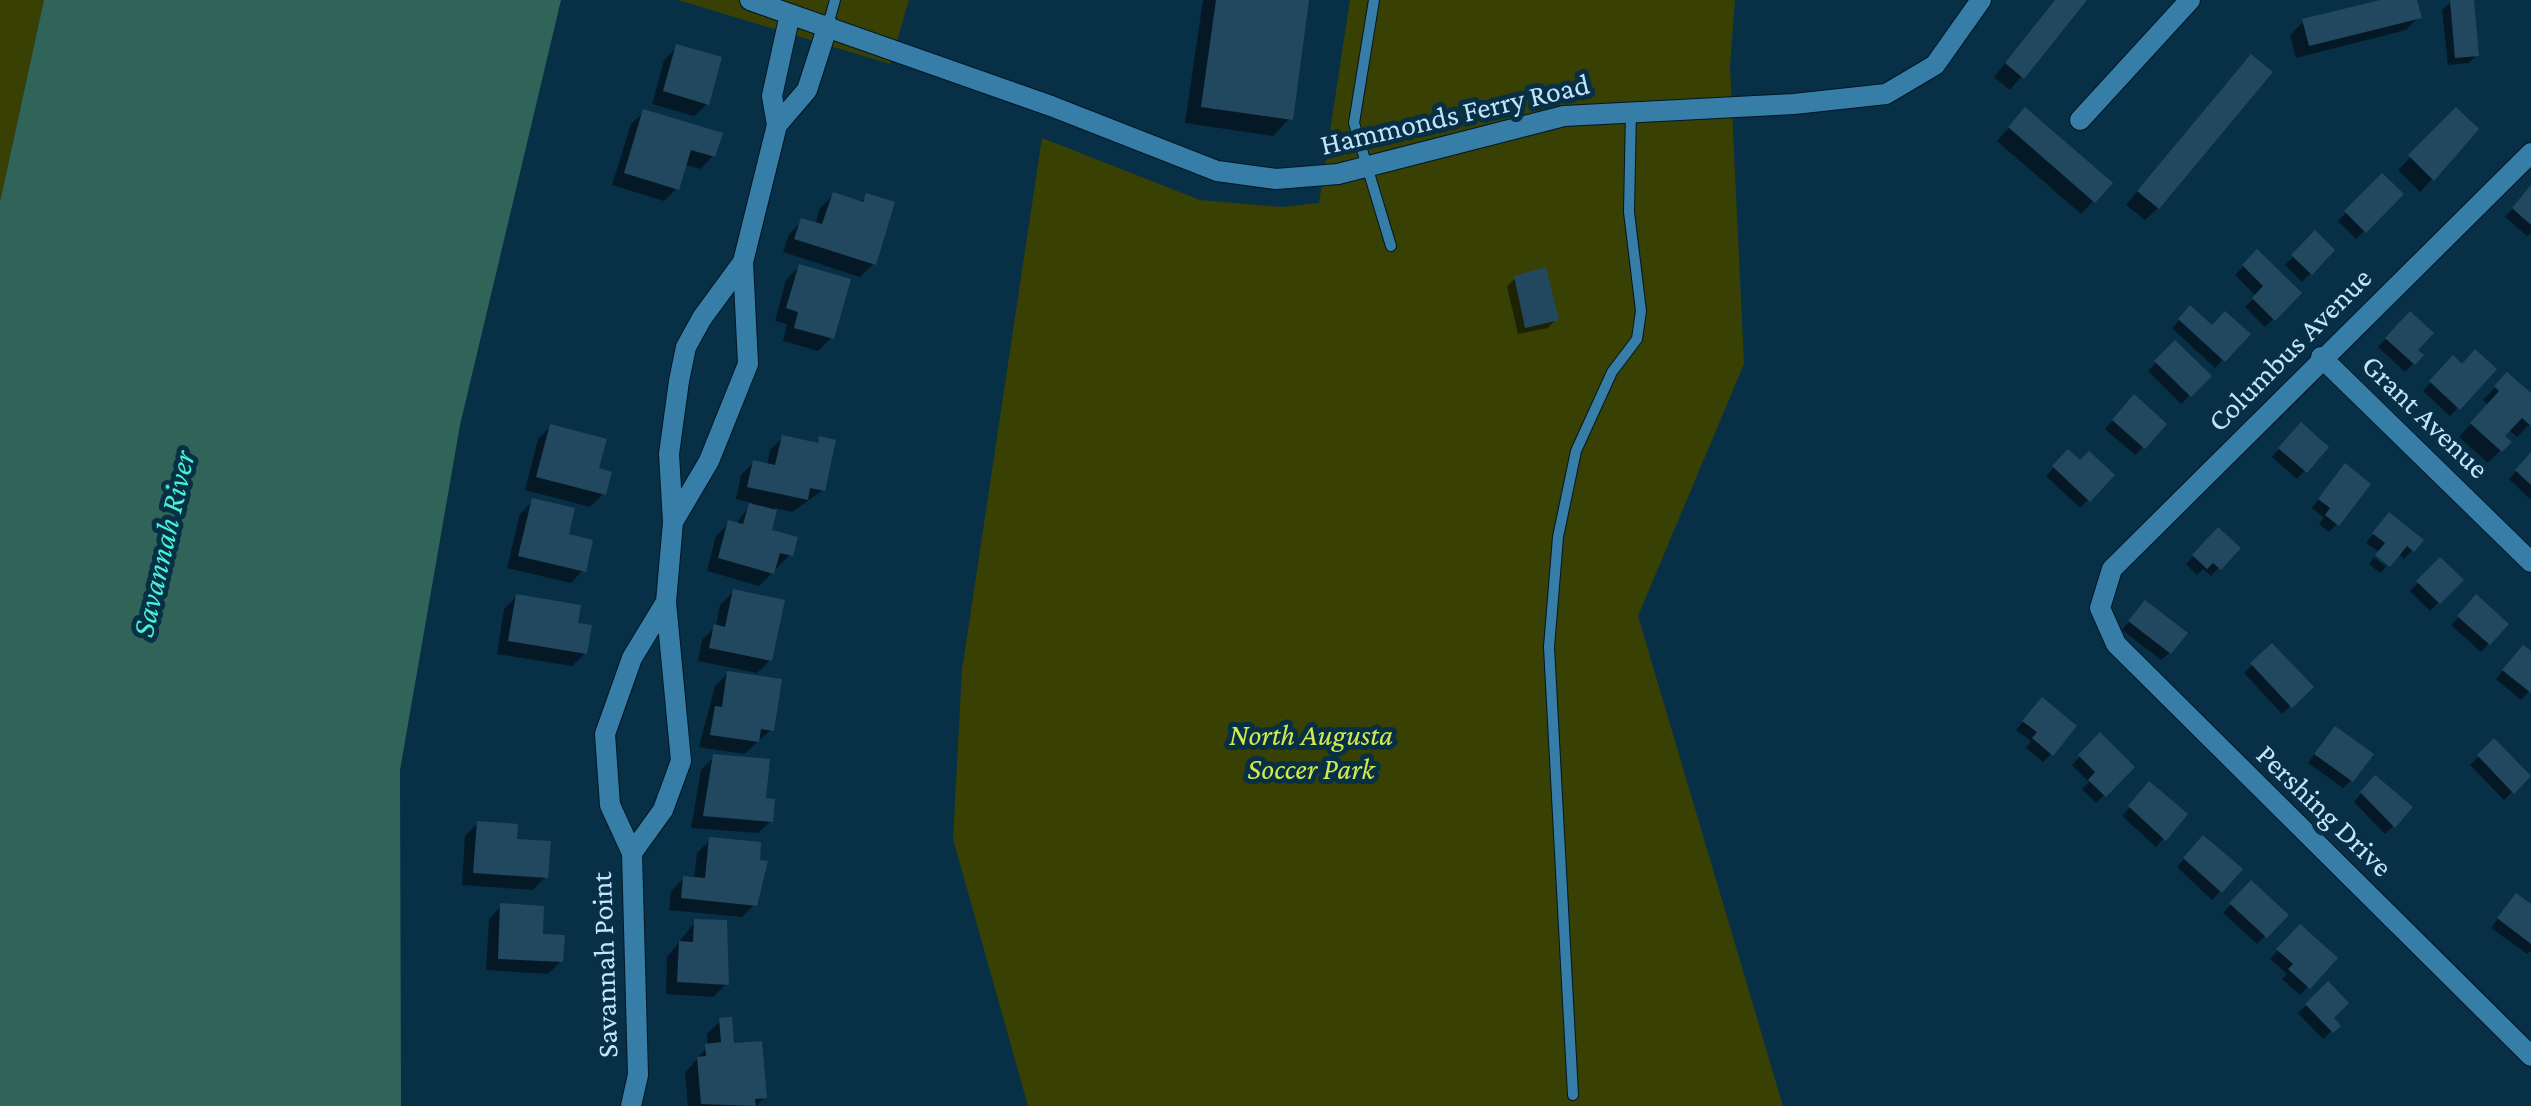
<!DOCTYPE html>
<html>
<head>
<meta charset="utf-8">
<style>
  body { margin:0 }
  canvas { display:block; background:#072f45 }
</style>
</head>
<body>
<canvas width="2531" height="1106"></canvas>
<script>
const context = document.querySelector('canvas').getContext('2d');
context.lineJoin = 'round';
function paint(path, color) { context.fillStyle = color; context.fill(path, 'evenodd'); }
const toPath = rows => new Path2D(rows.map(r => 'M' + r).join(''));
function stroke(path, color, width, dash) { context.strokeStyle = color; context.lineWidth = width; context.lineCap = dash ? 'butt' : 'round'; context.setLineDash(dash || []); context.stroke(path); }
function write(font, color, halo, rows, align = 'center') {
  context.font = font + ' "Crimson Pro",serif'; context.lineWidth = 10; context.setLineDash([]); context.textBaseline = 'middle'; context.strokeStyle = halo; context.fillStyle = color; for (const [text, x, y, turn = 0] of rows) {
    context.save(); context.translate(x, y); context.rotate((+turn || 0) * Math.PI / 180); context.textAlign = isNaN(turn) ? turn : align; if (halo) context.strokeText(text, 0, 0); context.fillText(text, 0, 0); context.restore();
  }
}
const green = toPath([
  [0,0,44,0,0,202],
  [678,0,909,0,890,64],
  [1350,0,1735,0,1730,66,1744,364,1638,616,1783,1106,1028,1106,953,839,962,670,1042,138,1200,200,1282,207,1319,203]
]);
const water = toPath([
  [44,0,561,0,460,425,400,770,401,1106,0,1106,0,202]
]);
const shadow = toPath([
  [1203,0,1307,0,1290,118,1273,136,1185,123],
  [2056,0,2084,0,2010,90,1994,77],
  [2390,0,2415,0,2419,17,2406,30,2296,58,2290,35,2303,22],
  [2471,0,2477,55,2469,63,2448,65,2442,10,2451,2],
  [677,47,707,104,694,116,652,104,664,60],
  [2238,70,2158,208,2145,220,2126,205],
  [2456,111,2432,179,2420,192,2398,170],
  [644,112,713,156,700,169,684,164,677,188,664,201,612,185,631,124],
  [2013,123,2109,184,2081,214,1997,141],
  [2382,177,2400,194,2356,239,2338,221],
  [2531,188,2531,233,2527,236,2505,217],
  [833,195,859,203,867,196,873,264,860,277,783,252,789,234,802,221,815,225,820,208],
  [2315,234,2332,250,2302,282,2285,265],
  [2257,253,2298,293,2265,327,2245,307,2256,296,2235,275],
  [799,267,831,338,818,351,783,341,787,324,775,321,786,280],
  [1516,278,1556,319,1548,328,1518,334,1507,286],
  [2190,309,2211,328,2247,334,2215,368,2172,328],
  [2410,314,2415,350,2421,355,2405,372,2378,347],
  [2175,343,2209,376,2181,404,2148,371],
  [2453,359,2461,367,2493,370,2450,416,2423,391],
  [2507,375,2531,397,2531,423,2517,437,2508,429,2502,436,2508,442,2488,463,2459,437,2488,405,2483,400],
  [2126,406,2143,447,2135,455,2105,429],
  [551,426,596,470,603,494,590,507,525,490,538,439],
  [2293,434,2325,448,2297,479,2272,457],
  [783,437,815,445,820,439,823,490,792,512,775,508,769,532,790,555,759,586,707,571,716,536,729,523,735,525,752,503,736,499,741,475,754,462,767,465,770,450],
  [2068,452,2080,463,2112,475,2080,508,2046,476],
  [2531,455,2531,500,2509,479],
  [2337,475,2337,524,2329,532,2319,524,2324,518,2312,508],
  [533,501,566,536,583,570,571,583,507,568,520,514],
  [2382,523,2421,540,2404,559,2398,553,2379,552,2366,543],
  [2218,531,2237,548,2211,576,2203,569,2197,575,2186,564],
  [2374,557,2386,567,2380,573,2369,564],
  [2440,560,2461,580,2430,611,2410,591],
  [733,592,770,660,757,673,698,661,702,640,716,626,720,605],
  [517,596,575,625,585,653,572,666,497,654,504,609],
  [2476,598,2506,624,2481,652,2451,625],
  [2137,611,2170,652,2161,660,2122,630],
  [2272,646,2310,687,2282,714,2244,673],
  [2531,654,2531,689,2521,700,2496,679,2515,656],
  [728,673,772,729,744,754,699,747,715,686],
  [2034,709,2051,754,2043,762,2026,748,2031,741,2016,730],
  [2100,736,2132,767,2096,803,2082,789,2089,782,2072,765],
  [2327,737,2351,780,2343,788,2308,763],
  [2494,742,2528,776,2504,800,2470,765],
  [714,757,764,800,771,821,758,833,691,828,701,770],
  [2367,786,2393,826,2385,834,2354,802],
  [2142,793,2185,814,2156,847,2122,816],
  [478,823,514,841,545,877,533,890,462,885,465,836],
  [710,840,755,904,742,917,669,910,671,891,684,878,694,879,697,853],
  [2195,846,2240,869,2212,900,2177,867],
  [2251,883,2285,915,2257,944,2223,913],
  [2508,904,2531,907,2531,951,2527,954,2491,928],
  [501,906,540,936,561,961,548,974,486,970,489,919],
  [695,922,726,984,713,997,666,994,667,957],
  [2300,927,2334,958,2300,995,2282,979,2287,974,2270,959],
  [2328,985,2330,1018,2337,1026,2323,1039,2298,1013],
  [720,1021,765,1097,756,1106,688,1106,685,1073,708,1046,707,1034]
]);
const building = toPath([
  [1216,0,1309,0,1293,120,1201,107],
  [2055,0,2087,0,2024,79,2005,63],
  [2380,0,2417,0,2422,18,2309,46,2302,19],
  [2450,0,2474,0,2479,56,2455,58],
  [676,44,722,57,709,105,663,91],
  [2251,54,2273,72,2159,209,2137,191],
  [2025,107,2113,183,2095,203,2008,127],
  [2456,107,2479,129,2434,181,2408,155],
  [643,109,723,133,715,157,691,150,679,190,624,173],
  [2382,173,2404,194,2366,233,2344,211],
  [2531,185,2531,225,2512,208],
  [833,192,863,202,866,193,895,202,876,265,794,239,801,218,822,224],
  [2315,230,2335,250,2312,275,2291,255],
  [2257,249,2302,293,2275,321,2252,298,2263,286,2242,265],
  [799,264,851,279,834,339,794,328,798,312,786,308],
  [1546,267,1559,320,1525,328,1514,276],
  [2190,305,2212,325,2225,311,2251,334,2225,362,2178,319],
  [2410,311,2434,333,2418,350,2424,355,2415,365,2385,338],
  [2175,340,2212,376,2191,397,2154,361],
  [2475,349,2497,369,2460,410,2429,381,2453,355,2462,364],
  [2507,372,2531,393,2531,426,2522,418,2505,436,2512,442,2502,452,2470,423,2499,391,2494,386],
  [2134,394,2167,424,2145,449,2112,420],
  [2301,422,2329,447,2307,473,2278,448],
  [550,424,607,439,599,468,612,472,606,495,536,477],
  [782,435,818,443,819,436,836,440,825,491,810,488,808,500,747,487,753,460,775,465],
  [2068,449,2080,460,2089,451,2115,475,2090,502,2052,466],
  [2531,452,2531,485,2515,470],
  [2345,463,2371,484,2339,526,2325,515,2330,508,2318,499],
  [532,498,575,508,569,534,593,540,586,572,518,556],
  [749,503,777,510,772,530,798,537,793,556,780,553,774,574,718,558,728,520,743,524],
  [2389,512,2424,540,2414,552,2407,546,2390,567,2375,555,2385,543,2372,533],
  [2218,527,2241,548,2221,570,2213,563,2207,569,2192,555],
  [2440,557,2464,580,2440,604,2416,581],
  [733,589,785,600,772,661,709,648,714,624,725,627],
  [516,594,581,605,578,623,592,625,587,654,508,641],
  [2476,594,2509,624,2490,645,2457,616],
  [2145,600,2188,633,2171,654,2128,621],
  [2272,643,2314,687,2292,708,2250,663],
  [2523,645,2531,651,2531,693,2502,670],
  [727,671,782,679,774,731,761,729,759,742,710,735,715,706,722,707],
  [2042,697,2077,726,2053,756,2032,738,2037,732,2022,721],
  [2335,726,2374,754,2353,782,2314,754],
  [2100,732,2135,767,2106,797,2088,780,2095,772,2078,755],
  [2494,738,2531,776,2514,794,2477,755],
  [713,754,770,759,766,798,775,799,773,822,703,816],
  [2375,775,2413,807,2395,828,2360,792],
  [2149,781,2188,814,2166,841,2128,806],
  [477,821,518,824,517,839,551,841,548,878,473,873],
  [2203,835,2243,869,2222,893,2183,858],
  [709,837,761,842,760,860,768,861,757,906,681,898,683,876,705,878],
  [2251,880,2289,915,2267,938,2229,903],
  [2516,893,2531,904,2531,944,2497,918],
  [500,903,544,906,543,934,565,935,563,962,498,959],
  [694,919,727,920,729,985,677,982,679,941,693,942],
  [2300,924,2338,958,2310,989,2288,969,2293,964,2276,949],
  [2328,981,2349,1003,2334,1018,2341,1026,2333,1033,2305,1004],
  [732,1017,734,1043,762,1041,767,1098,755,1099,756,1106,701,1104,697,1057,706,1056,705,1044,721,1042,719,1018]
]);
const service = toPath([
  [1374,0,1354,123,1391,246],
  [828,25,835,0],
  [1573,1095,1549,647,1558,537,1576,451,1612,372,1637,339,1641,311,1629,212,1631,111]
]);
const minor = toPath([
  [750,0,1051,106,1217,171,1276,179,1338,174,1564,116,1794,104,1886,94,1935,65,1981,0],
  [2080,120,2190,0],
  [777,125,807,90,828,25],
  [2531,153,2112,569,2100,608,2116,644,2531,1056],
  [2321,357,2531,562],
  [673,522,709,461,748,364,743,262,777,125,772,96,790,14],
  [632,853,663,810,681,761,666,602,673,522,669,454,679,381,686,347,702,318,743,262],
  [631,1106,638,1075,632,853,610,805,605,734,632,658,666,602]
]);
const streetNames = [
  ["Hammonds Ferry Road",1455,115,-13],
  ["Columbus Avenue",2290,350,-45],
  ["Grant Avenue",2425,417,44],
  ["Pershing Drive",2324,811,44],
  ["Savannah Point",605,965,-92]
];
const parkNames = [
  ["North Augusta",1311,736],
  ["Soccer Park",1311,770]
];
const waterNames = [
  ["Savannah River",164,544,-77]
];
paint(green, '#384003');
paint(water, '#306459');
paint(shadow, '#0007');
paint(building, '#21485f');
stroke(service, '#021623', 12);
stroke(minor, '#021623', 22);
stroke(service, '#367ea8', 10);
stroke(minor, '#367ea8', 20);
write('30px', '#c2e4fc', '#072f45', streetNames);
write('italic 30px', '#d2ea4c', '#072f45', parkNames);
write('italic 32px', '#48f1d3', '#072f45', waterNames);
</script>
</body>
</html>
